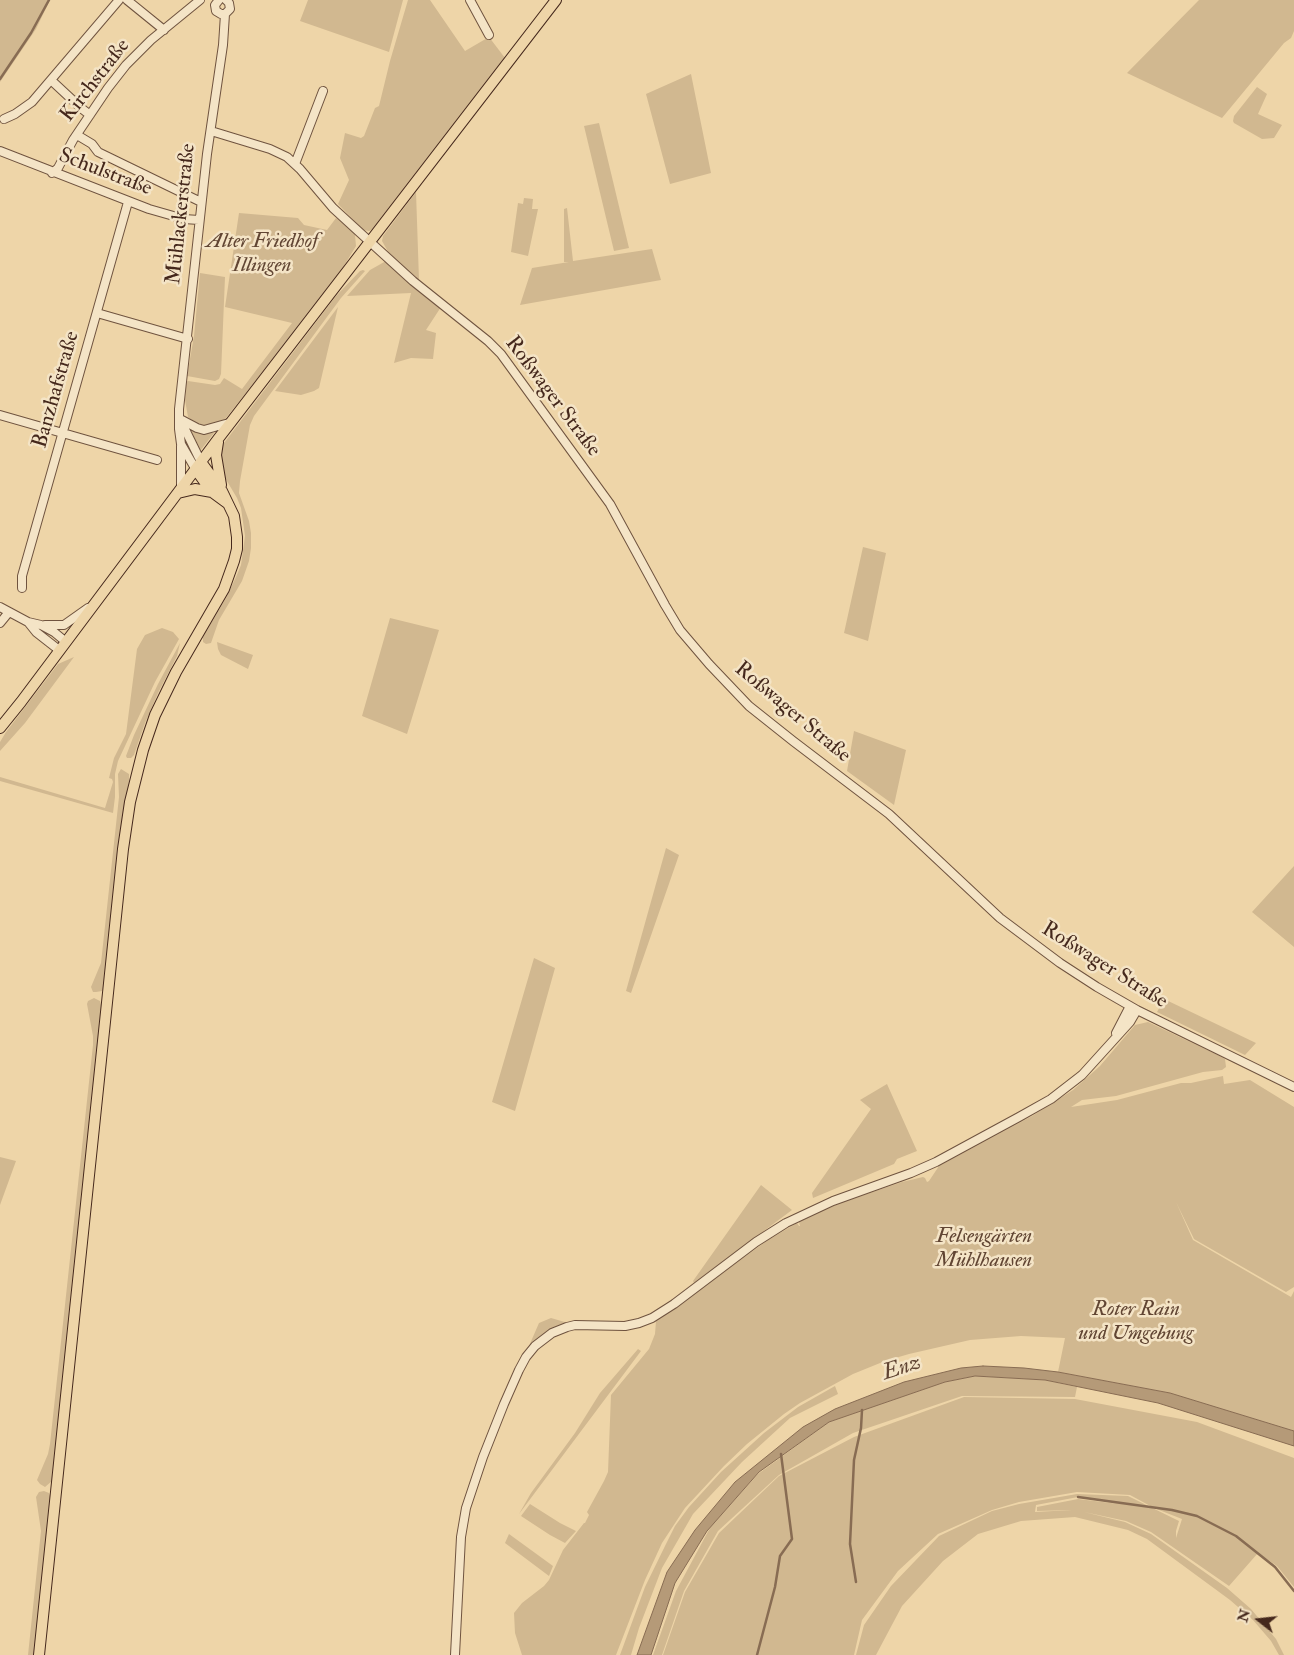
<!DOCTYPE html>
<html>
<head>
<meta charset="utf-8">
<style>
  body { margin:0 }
  #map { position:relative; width:1294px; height:1655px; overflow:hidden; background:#eed5a8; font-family:"IM FELL Double Pica",serif }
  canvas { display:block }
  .north { position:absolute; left:1234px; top:1595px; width:50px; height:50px; -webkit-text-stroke:4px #f4e4c6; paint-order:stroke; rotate:286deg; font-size:14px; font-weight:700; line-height:20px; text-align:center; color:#45281c }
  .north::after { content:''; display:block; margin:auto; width:18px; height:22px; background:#45281c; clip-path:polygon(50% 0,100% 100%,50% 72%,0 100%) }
</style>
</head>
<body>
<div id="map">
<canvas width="1294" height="1655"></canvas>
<div class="north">N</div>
</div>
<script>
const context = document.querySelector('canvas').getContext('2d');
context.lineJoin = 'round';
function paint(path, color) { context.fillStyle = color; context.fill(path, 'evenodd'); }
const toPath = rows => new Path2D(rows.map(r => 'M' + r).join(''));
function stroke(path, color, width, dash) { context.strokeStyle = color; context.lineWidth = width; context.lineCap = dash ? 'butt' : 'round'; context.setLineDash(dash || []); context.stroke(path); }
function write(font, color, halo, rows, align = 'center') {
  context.font = font + ' "IM FELL Double Pica",serif'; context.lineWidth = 5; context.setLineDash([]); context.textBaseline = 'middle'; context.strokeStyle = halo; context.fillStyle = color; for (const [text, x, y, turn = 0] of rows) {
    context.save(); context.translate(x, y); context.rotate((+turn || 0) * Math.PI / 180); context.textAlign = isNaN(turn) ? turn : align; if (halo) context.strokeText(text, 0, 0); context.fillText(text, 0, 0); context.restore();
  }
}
const green = toPath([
  [0,0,50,0,36,29,0,82],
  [308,0,403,0,389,52,300,21],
  [408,0,430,0,465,51,489,37,505,58,374,229,369,231,363,230,338,204,349,180,340,158,345,133,361,138,364,136,375,108,379,106,390,61],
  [1199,0,1294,0,1294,31,1291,38,1284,43,1222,118,1127,73],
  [691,74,711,173,670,184,646,94],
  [1257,87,1267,94,1258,114,1282,125,1274,138,1262,139,1234,123,1233,121,1234,116],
  [599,123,629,248,614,251,584,126],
  [416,192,419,280,390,255,382,241,383,236],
  [524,198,533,199,532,209,538,209,528,256,511,252,518,203,523,204],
  [567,208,573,261,652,249,661,280,520,305,532,268,569,262,564,262,564,209],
  [239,213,298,218,304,225,327,230,336,218,352,230,355,235,356,246,336,279,226,418,218,424,208,427,198,425,188,417,185,400,186,382,188,381,215,385,220,384,224,378,242,389,292,323,225,307],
  [386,261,441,307,426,330,436,333,433,359,411,358,394,363,411,293,347,296,370,270],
  [363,270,365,271,341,298,254,416,250,425,240,481,239,493,249,521,251,533,251,548,249,561,242,581,219,620,211,643,206,644,203,642,203,637,226,598,236,577,241,565,245,536,241,508,237,498,221,471,221,449,224,443,336,296,360,271],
  [200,273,225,277,221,374,219,379,215,381,187,376,194,336],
  [338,307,319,388,314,391,301,395,275,391],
  [190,428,197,432,214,433,200,451],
  [863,547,886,553,868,641,844,633],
  [390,618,439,630,407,734,362,716],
  [162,628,173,632,179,639,155,682,118,761,115,774,115,797,113,813,0,781,0,777,105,808,113,782,112,779,109,778,114,758,126,734,137,649,145,635],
  [217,642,253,655,248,669,221,655,218,649],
  [180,643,177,656,158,693,145,723,134,755,131,758,127,758,126,756,134,735,158,684],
  [74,657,25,723,0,751,0,742,6,732,58,664],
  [854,731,906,750,894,805,847,771],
  [121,769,129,774,129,781,119,842,104,988,102,991,96,992,93,992,91,987,101,963,119,797,118,774],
  [666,848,679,855,631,993,626,991],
  [1294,866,1294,947,1252,912],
  [534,958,555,968,515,1111,492,1102],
  [94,998,100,1001,102,1009,52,1481,45,1487,40,1484,37,1480,48,1454,50,1444,93,1045,93,1036,87,1004,88,1001],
  [1164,999,1256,1043,1245,1055,1157,1012],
  [1148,1022,1220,1056,1225,1059,1226,1067,1222,1070,1203,1072,1116,1096,1082,1100,1071,1107,1117,1100,1181,1083,1191,1083,1223,1076,1224,1084,1250,1080,1294,1107,1294,1287,1286,1292,1194,1239,1176,1202,1193,1240,1291,1297,1294,1291,1294,1431,1170,1393,1058,1372,1065,1338,1021,1336,970,1340,909,1354,885,1361,853,1374,800,1403,784,1414,747,1444,724,1466,685,1508,662,1543,645,1580,616,1655,522,1655,515,1633,514,1613,522,1603,544,1586,549,1580,563,1550,584,1523,585,1523,589,1515,587,1512,604,1481,608,1472,611,1395,649,1349,655,1334,656,1321,768,1240,797,1223,799,1226,800,1226,799,1222,809,1216,843,1202,902,1182,923,1177,925,1178,927,1182,929,1181,939,1166,1032,1116,1073,1090,1100,1066,1135,1025],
  [887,1084,917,1151,897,1159,894,1164,813,1198,812,1193,871,1109,860,1100],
  [0,1157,16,1161,0,1205],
  [761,1185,792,1210,694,1283,693,1281],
  [551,1318,575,1325,558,1330,526,1357,529,1346,539,1323],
  [638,1349,641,1351,519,1514,531,1493,575,1433,600,1393],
  [975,1376,1045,1380,1077,1387,1075,1397,962,1396,853,1433,779,1475,718,1531,684,1591,662,1655,653,1655,676,1591,711,1526,758,1474,829,1422,945,1382],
  [835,1386,838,1394,790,1418,742,1462,693,1514,662,1568,639,1628,631,1655,620,1655,645,1587,665,1546,675,1526,689,1507,721,1472,764,1433,798,1407],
  [964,1397,1075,1399,1197,1422,1294,1458,1294,1587,1277,1566,1258,1553,1229,1586,1151,1532,1126,1521,1084,1512,1125,1522,1151,1534,1227,1588,1251,1609,1276,1639,1284,1655,1279,1655,1271,1641,1253,1620,1230,1600,1147,1539,1128,1530,1075,1517,1021,1521,978,1534,943,1561,902,1606,876,1655,856,1655,864,1625,891,1586,939,1536,992,1511,1019,1504,1077,1494,1128,1496,1179,1521,1176,1531,1176,1538,1182,1519,1154,1508,1130,1495,1077,1492,1019,1502,992,1510,938,1534,898,1571,862,1620,854,1655,663,1655,685,1592,719,1533,779,1476,854,1437],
  [1078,1497,1119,1504,1078,1499,1037,1507,1037,1511,1072,1510,1035,1512,1036,1505],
  [44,1491,49,1493,51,1499,34,1655,28,1655,41,1531,36,1497,39,1492],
  [530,1504,560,1523,576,1531,565,1543,550,1535,521,1516],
  [509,1534,553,1566,549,1576,505,1543]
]);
const water = toPath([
  [983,1366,1024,1368,1058,1372,1170,1393,1294,1431,1294,1446,1158,1403,1045,1380,975,1376,945,1382,829,1422,759,1472,707,1531,675,1583,651,1655,637,1655,667,1572,695,1530,735,1482,803,1427,835,1409,904,1382,961,1368,983,1366]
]);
const stream = toPath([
  [0,79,31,33,49,0],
  [1078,1497,1172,1510,1197,1516,1236,1536,1275,1567,1294,1591],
  [856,1582,850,1544,854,1460,861,1428,862,1410],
  [757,1655,775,1587,780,1556,792,1539,781,1454]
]);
const minor = toPath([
  [127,0,164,30],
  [219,0,215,5,216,11,221,14,225,14],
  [470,0,489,35],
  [225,14,230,9,229,3,226,0],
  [52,81,81,108,90,115],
  [4,119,15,114,32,102,119,0],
  [211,131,270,149,287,157,300,169,333,208,357,230,413,281,488,341,501,354,610,504,665,605,680,630,709,664,749,706,793,741,889,814,1000,918,1060,963,1097,987,1137,1010,1294,1087],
  [77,135,92,144,98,152,201,202],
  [0,151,149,209,184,219,199,220],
  [295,164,323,91],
  [52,173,58,168,73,140,108,88,126,65,151,40,200,0],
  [97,313,188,339],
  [0,415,157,460],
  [180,419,197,428,204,430,229,423],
  [180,419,201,462],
  [181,446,181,488],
  [196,470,181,444,179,429,179,409,207,154,223,45,225,14],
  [22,588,22,576,128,202],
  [0,607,28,622,41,625,54,632,66,642],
  [28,622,36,632,59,650],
  [0,623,9,612],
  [45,625,64,625,88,608],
  [1116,1033,1130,1006],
  [455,1655,461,1537,466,1508,483,1457,504,1404,519,1370,526,1357,535,1346,552,1333,567,1327,575,1325,625,1326,639,1323,652,1318,674,1304,756,1242,786,1223,833,1201,911,1173,936,1162,1019,1117,1051,1099,1082,1075,1130,1022,1137,1010]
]);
const major = toPath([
  [218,442,216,455,221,485],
  [196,470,212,492,227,503],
  [178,493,195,489,212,492],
  [0,728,21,702,218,439,556,0],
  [39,1655,123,849,130,802,143,750,155,715,176,672,224,589,234,561,237,549,237,537,234,516,222,491,201,462]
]);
const streetNames = [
  ["Kirchstraße",96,81,-52],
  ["Schulstraße",105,173,21],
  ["Mühlackerstraße",182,214,-84],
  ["Banzhafstraße",57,390,-74],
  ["Roßwager Straße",552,397,53],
  ["Roßwager Straße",792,713,40],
  ["Roßwager Straße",1104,966,32]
];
const parkNames = [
  ["Alter Friedhof",262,242],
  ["Illingen",262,266],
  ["Felsengärten",984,1237],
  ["Mühlhausen",984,1261],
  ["Roter Rain",1136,1310],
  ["und Umgebung",1136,1334]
];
const waterNames = [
  ["Enz",902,1369,-18]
];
paint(green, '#d1b890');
paint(water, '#b59a78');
stroke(water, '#886c53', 1);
stroke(stream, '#886c53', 2.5);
stroke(minor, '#6f533f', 10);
stroke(major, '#45281c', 12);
stroke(minor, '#f4e4c6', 8);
stroke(major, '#eed5a8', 10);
write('21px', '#45281c', '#f4e4c6', streetNames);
write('italic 21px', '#614533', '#f4e4c6', parkNames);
write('italic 22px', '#614433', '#f4e4c6', waterNames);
</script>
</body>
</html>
